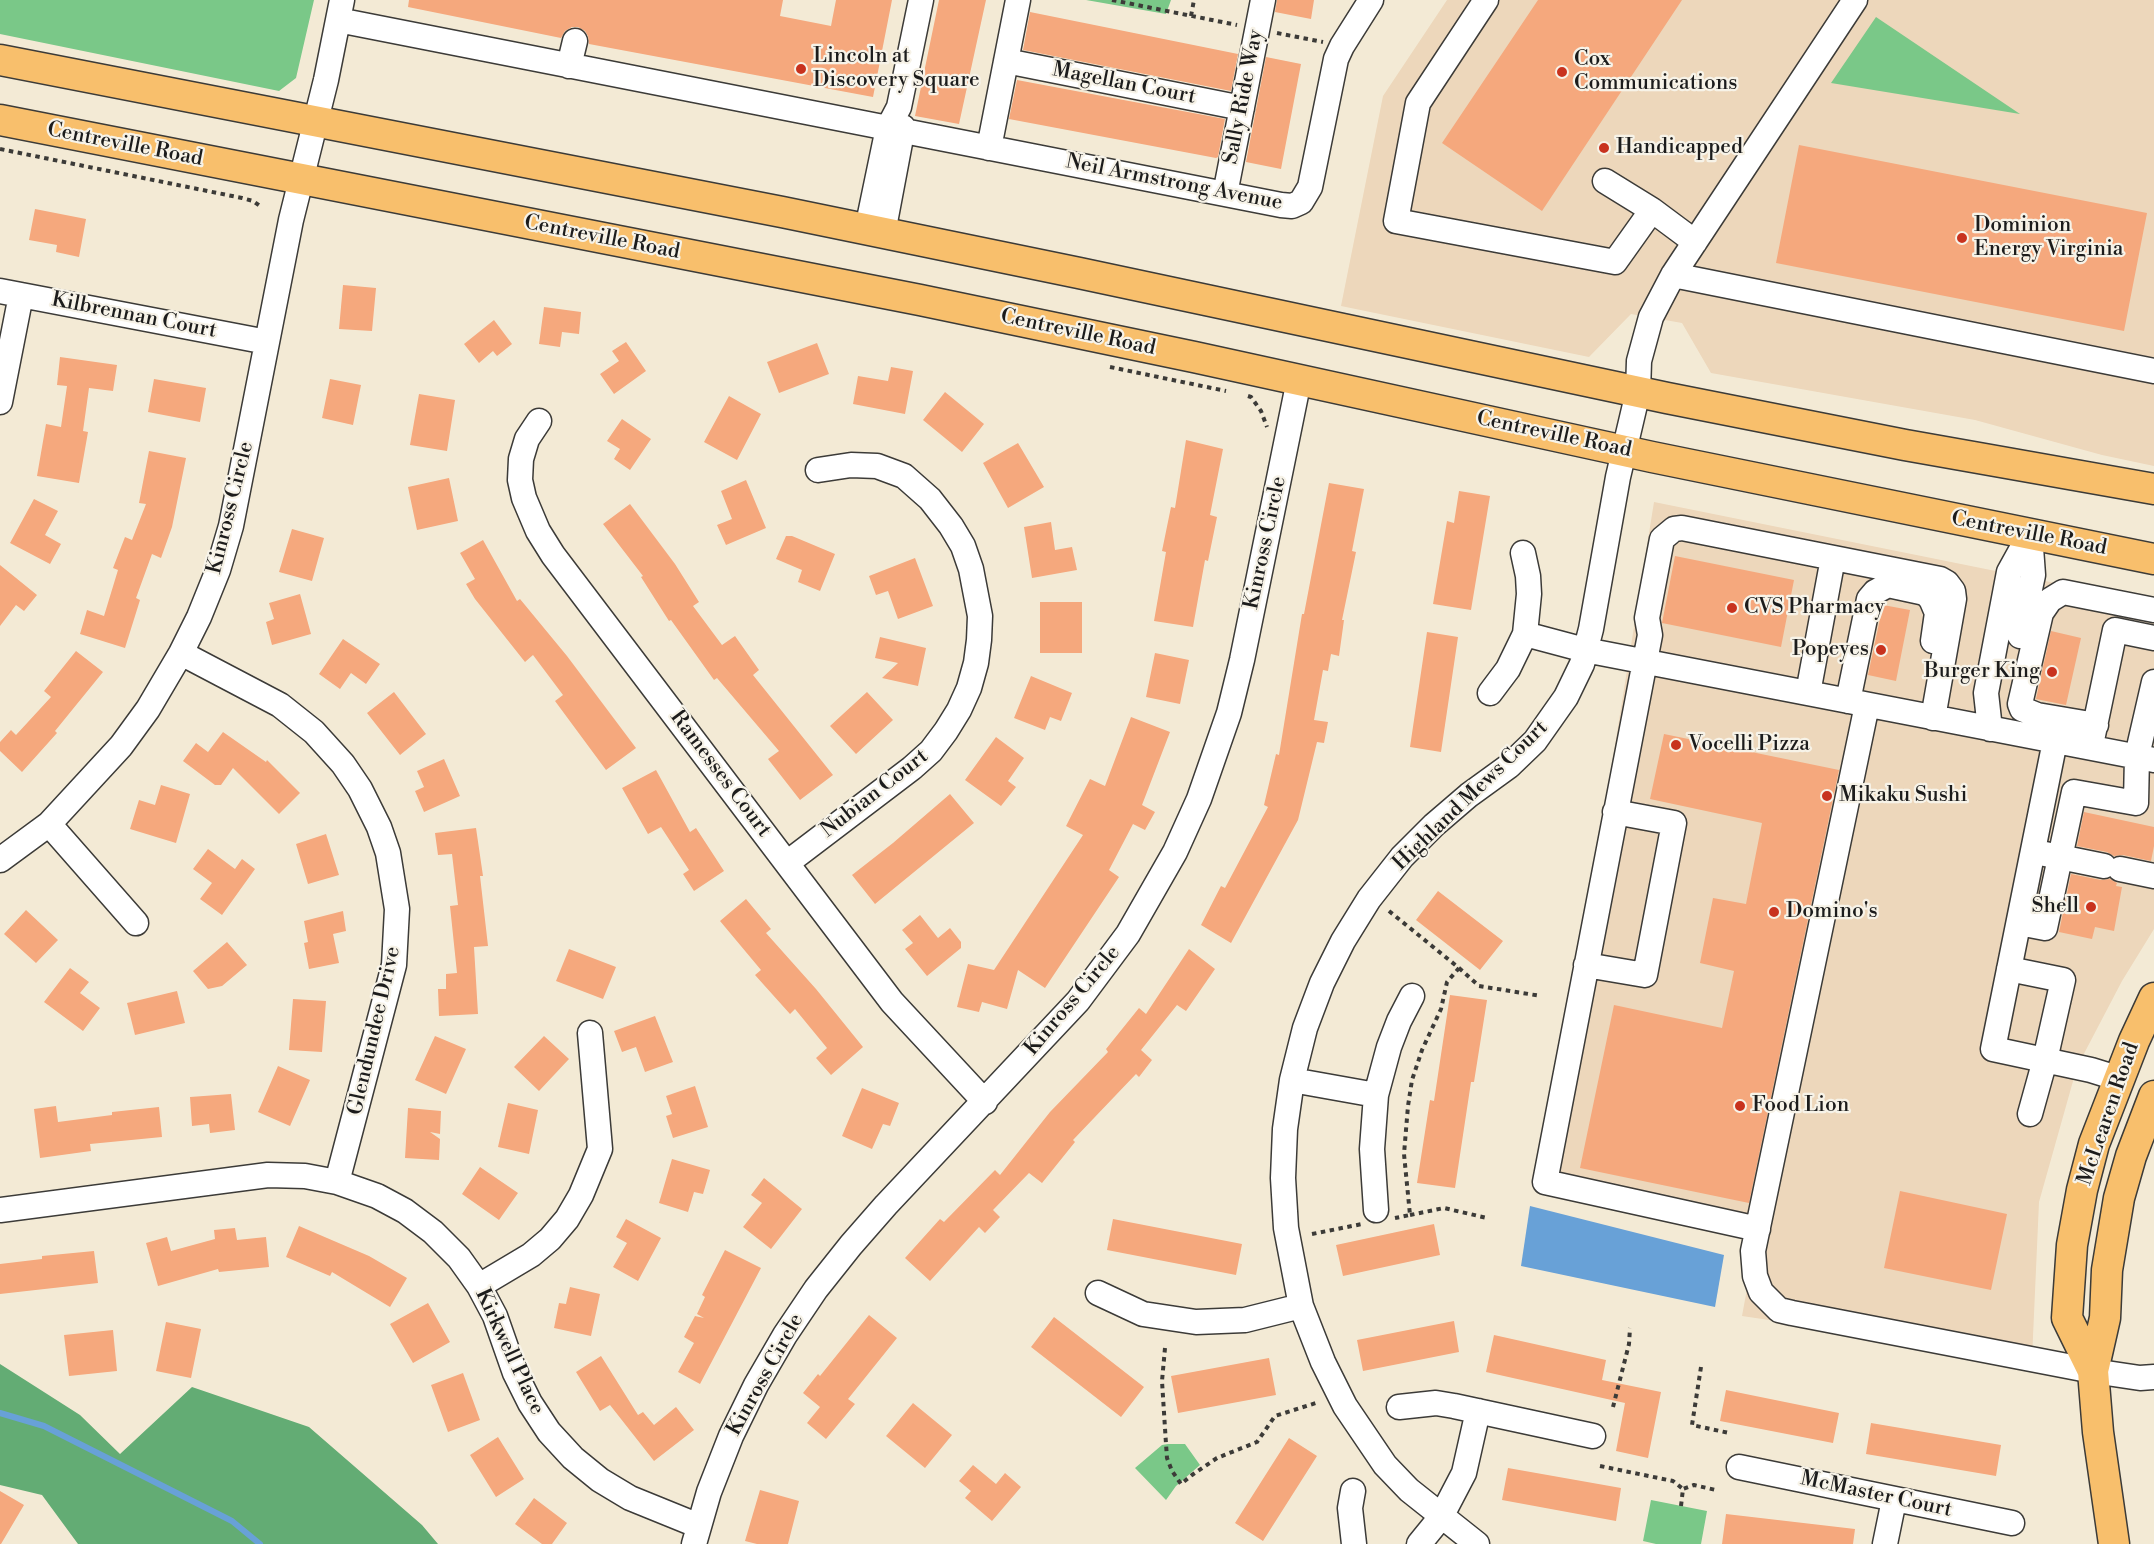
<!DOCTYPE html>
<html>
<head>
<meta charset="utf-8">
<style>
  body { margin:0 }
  canvas { display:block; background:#f3ead5 }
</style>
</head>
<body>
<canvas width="2154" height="1544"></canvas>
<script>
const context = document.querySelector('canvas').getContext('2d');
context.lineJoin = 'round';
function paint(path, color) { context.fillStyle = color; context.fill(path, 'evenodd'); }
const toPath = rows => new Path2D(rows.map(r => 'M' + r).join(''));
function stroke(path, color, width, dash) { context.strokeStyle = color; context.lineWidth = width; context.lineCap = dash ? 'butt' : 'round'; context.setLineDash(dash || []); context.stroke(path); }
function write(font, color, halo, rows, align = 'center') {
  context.font = font + ' "Libre Bodoni",serif'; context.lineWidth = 4.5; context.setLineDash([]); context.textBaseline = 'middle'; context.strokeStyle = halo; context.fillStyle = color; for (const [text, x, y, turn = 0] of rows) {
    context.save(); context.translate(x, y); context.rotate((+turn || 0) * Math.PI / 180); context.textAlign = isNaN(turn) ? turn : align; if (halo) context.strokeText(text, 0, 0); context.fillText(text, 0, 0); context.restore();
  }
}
const built = toPath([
  [1447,0,2154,0,2154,466,2102,455,1975,420,1711,373,1682,323,1631,314,1589,357,1341,306,1383,96],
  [1654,502,2154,603,2154,929,2122,981,2077,1067,2039,1202,2032,1359,1742,1316,1758,1229,1545,1182]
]);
const green = toPath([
  [0,0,314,0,296,78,279,91,0,34],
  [1086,0,1171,0,1166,14],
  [1876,17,2020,114,1831,83],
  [1168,1444,1185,1444,1200,1465,1176,1486,1166,1500,1135,1468,1162,1445],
  [1651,1500,1707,1511,1701,1544,1656,1544,1643,1541]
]);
const forest = toPath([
  [0,1364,80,1415,120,1454,192,1387,309,1427,422,1525,438,1544,78,1544,42,1495,0,1485]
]);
const water = toPath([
  [1530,1206,1724,1255,1715,1307,1521,1266]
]);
const stream = toPath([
  [0,1413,44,1426,232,1521,260,1544]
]);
const building = toPath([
  [409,0,783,0,780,16,831,26,836,0,892,0,873,97,589,44,588,36,585,31,578,27,572,27,565,31,561,38,408,7],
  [939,0,986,0,959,124,915,116],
  [1277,0,1314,0,1311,19,1275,12],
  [1538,0,1682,0,1542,211,1442,143],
  [1030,12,1238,54,1231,91,1023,50],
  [1266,57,1301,64,1281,169,1246,162],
  [1017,80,1225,119,1218,157,1216,158,1009,119],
  [1799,145,2147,213,2124,331,1776,263],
  [35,209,86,219,79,257,56,252,57,245,29,240],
  [343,285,376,288,372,331,339,329],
  [544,307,581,312,579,334,562,332,560,347,539,344],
  [494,320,512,344,497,356,493,351,479,363,464,344],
  [626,342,646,371,614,394,600,374,619,361,612,351],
  [817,343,829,374,779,393,767,362],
  [60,357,117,365,113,391,89,388,83,431,88,432,79,483,37,476,46,424,61,427,67,386,57,385],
  [891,367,913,371,905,414,853,404,858,376,888,381],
  [154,379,206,388,200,422,148,412],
  [330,379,361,385,353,425,322,418],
  [945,392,984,424,962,452,923,420],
  [419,394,455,400,447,451,410,445],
  [729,396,761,414,737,460,704,442],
  [622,419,651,439,630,470,614,459,620,449,607,441],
  [1186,440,1223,449,1210,515,1217,517,1208,561,1205,560,1193,627,1154,621,1166,552,1162,551,1171,507,1175,508],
  [1018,443,1044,487,1008,508,983,463],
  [149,451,186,458,172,527,161,558,152,554,136,598,140,600,125,648,80,634,87,610,104,616,118,570,113,568,125,537,132,540,146,504,139,503],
  [449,478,458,521,417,530,408,487],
  [746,480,766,528,726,545,717,525,732,519,721,491],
  [1329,483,1364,489,1352,551,1356,552,1342,620,1344,620,1339,656,1331,654,1328,671,1323,670,1314,720,1328,722,1324,743,1317,742,1298,820,1231,943,1201,925,1221,886,1225,888,1268,807,1264,805,1276,754,1279,755,1302,614,1304,614],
  [1459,491,1490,496,1471,610,1433,604,1447,521,1454,523],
  [34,499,58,511,45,535,61,544,50,564,10,543],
  [630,504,675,564,699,602,693,606,722,645,735,636,759,670,753,675,833,775,800,800,768,759,779,751,717,678,714,680,671,620,669,621,641,577,643,576,603,524],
  [1051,522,1055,550,1072,547,1077,570,1032,578,1024,527],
  [292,529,324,538,312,581,279,572],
  [786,536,792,536,835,554,820,591,798,582,802,570,776,559],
  [483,540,517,601,520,599,567,656,636,748,606,770,555,701,563,695,533,655,525,662,475,599,466,584,475,579,460,553],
  [1675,556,1794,580,1781,647,1662,623],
  [915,558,933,606,898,619,888,591,876,595,869,576],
  [0,565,37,595,24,611,16,605,0,626],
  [300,594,311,634,272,645,266,622,274,619,269,603],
  [1040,602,1082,602,1082,653,1040,653],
  [1883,605,1910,610,1896,681,1868,675],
  [2051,631,2081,638,2066,705,2036,699],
  [1427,632,1458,637,1441,752,1410,747],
  [880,637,926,648,918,686,882,678,898,663,875,658],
  [343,639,380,664,366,684,351,673,340,689,319,674],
  [76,651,103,672,55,731,57,733,22,772,0,751,0,742,11,730,16,735,51,697,44,691],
  [1155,653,1189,660,1180,704,1146,697],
  [1031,676,1072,693,1061,721,1050,717,1045,730,1014,718],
  [394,692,426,734,400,755,367,713],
  [867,692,893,720,856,754,830,726],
  [1131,717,1170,732,1142,805,1155,812,1145,830,1133,824,1109,870,1119,877,1045,988,1018,970,1007,1009,982,1002,979,1012,957,1007,968,964,994,970,1083,835,1066,826,1090,779,1105,786],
  [223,732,266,762,267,760,300,793,279,814,233,768,221,785,215,785,183,761,196,743,208,752],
  [1664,734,1839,770,1749,1203,1580,1168,1614,1005,1722,1028,1734,971,1700,963,1713,898,1746,904,1762,823,1650,799],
  [996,737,1024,758,1008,781,1016,787,1001,806,965,780],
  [444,759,460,796,424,812,415,791,424,787,417,771],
  [656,770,690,832,696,828,724,871,694,891,683,874,689,870,661,827,648,834,622,788],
  [161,785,190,794,176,843,130,829,139,800,155,805],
  [950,794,974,823,875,904,852,875,893,843],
  [2084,812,2154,827,2154,846,2151,861,2123,855,2114,856,2107,852,2077,846],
  [476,828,483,876,480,876,488,946,474,947,478,1014,439,1016,438,989,446,989,446,974,457,973,450,906,458,905,452,854,438,855,435,833],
  [326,834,339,875,308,884,296,844],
  [208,849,235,869,242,859,255,869,222,915,200,899,212,883,193,869],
  [2071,874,2101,880,2110,879,2117,883,2116,886,2122,887,2114,931,2095,927,2092,939,2059,932],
  [1438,891,1503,941,1480,970,1416,920],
  [746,899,771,929,766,933,816,989,863,1047,831,1075,816,1058,827,1048,795,1009,790,1014,755,975,761,970,720,921],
  [26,910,58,940,36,963,4,934],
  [343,911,346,931,333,934,339,963,309,969,304,943,308,942,304,921],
  [920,915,938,938,950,928,961,942,961,948,927,976,905,949,913,943,902,930],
  [227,942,247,965,222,986,208,989,193,971],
  [569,949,616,967,603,999,556,981],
  [1189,949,1215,969,1186,1011,1177,1005,1141,1050,1152,1060,1139,1077,1136,1074,1073,1140,1075,1142,1042,1183,1029,1173,993,1210,1000,1217,985,1233,979,1227,930,1281,905,1258,940,1219,944,1222,995,1170,1000,1175,1050,1112,1108,1052,1106,1049,1139,1008,1146,1014],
  [70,968,89,982,80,993,100,1008,83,1031,44,1002],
  [177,991,185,1023,135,1035,127,1003],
  [1450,995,1487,1000,1474,1082,1471,1082,1455,1188,1417,1183,1430,1100,1434,1101],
  [293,999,326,1001,322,1052,289,1050],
  [655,1016,673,1062,645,1072,636,1047,622,1052,614,1031],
  [435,1036,466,1049,446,1094,415,1080],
  [544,1036,569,1059,539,1091,514,1067],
  [278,1066,310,1080,290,1126,258,1112],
  [695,1086,708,1127,673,1138,666,1116,672,1114,666,1096],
  [862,1088,899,1103,890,1126,883,1124,872,1149,842,1136],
  [231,1094,235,1130,210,1133,209,1124,192,1126,190,1097],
  [508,1103,538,1110,529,1154,498,1147],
  [56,1106,58,1122,112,1115,112,1112,159,1107,162,1137,90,1144,91,1151,40,1158,34,1109],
  [408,1108,441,1111,440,1134,430,1132,440,1139,439,1160,405,1158],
  [672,1159,710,1170,703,1194,694,1192,688,1212,659,1203],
  [480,1167,518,1193,499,1220,462,1194],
  [764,1178,802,1209,771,1249,743,1227,762,1203,751,1195],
  [1900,1191,2007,1214,1991,1290,1884,1268],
  [626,1219,661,1238,638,1281,613,1267,627,1243,616,1237],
  [1113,1219,1242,1244,1236,1275,1107,1250],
  [1434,1224,1440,1255,1343,1276,1336,1245],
  [299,1226,369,1256,407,1278,390,1307,332,1272,330,1276,286,1257],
  [235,1228,237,1240,266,1237,269,1267,219,1272,218,1269,158,1286,146,1243,167,1237,171,1251,215,1239,214,1230],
  [725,1250,761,1268,700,1384,678,1372,694,1343,684,1337,695,1316,704,1318,697,1314,705,1297,702,1295],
  [94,1251,98,1283,0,1294,0,1264,42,1259,42,1256],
  [570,1287,600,1294,591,1336,554,1328,559,1303,566,1304],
  [428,1303,450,1342,413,1363,390,1324],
  [869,1315,897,1338,848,1399,855,1404,826,1439,807,1423,820,1407,803,1393,818,1374,820,1376],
  [1054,1317,1144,1387,1121,1417,1031,1347],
  [1454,1321,1459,1352,1363,1371,1357,1340],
  [166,1322,201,1329,191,1378,156,1371],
  [113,1330,117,1371,69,1376,64,1335],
  [1494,1335,1606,1360,1602,1380,1661,1392,1648,1458,1616,1451,1625,1403,1486,1372],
  [601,1356,638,1415,643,1412,654,1425,676,1407,694,1430,654,1461,610,1405,600,1411,576,1372],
  [1269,1358,1276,1395,1178,1413,1171,1376],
  [463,1373,480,1420,448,1432,431,1385],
  [1726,1390,1839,1413,1833,1443,1720,1421],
  [913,1403,952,1435,925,1468,886,1436],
  [1871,1423,2001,1445,1996,1476,1866,1454],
  [498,1437,524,1479,496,1497,470,1455],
  [1289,1438,1317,1456,1263,1541,1235,1523],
  [973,1465,996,1484,1005,1473,1021,1487,992,1521,965,1498,971,1491,959,1481],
  [1508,1468,1621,1488,1616,1521,1502,1500],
  [760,1490,799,1501,788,1544,757,1544,745,1541],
  [0,1491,24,1505,1,1544,0,1544],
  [534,1498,567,1523,552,1544,542,1544,515,1524],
  [1726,1514,1855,1529,1853,1544,1722,1544]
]);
const path = toPath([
  [1112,0,1237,25],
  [1191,16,1194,0],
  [1277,33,1323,42],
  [0,149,242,198,253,201,260,206],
  [1110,367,1226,391],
  [1248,396,1251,397,1261,411,1267,427],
  [1389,911,1459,968,1447,982,1441,1009,1422,1050,1412,1080,1408,1106,1404,1154,1410,1215,1395,1218],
  [1459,968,1479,986,1541,996],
  [1410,1215,1444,1208,1487,1218],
  [1312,1234,1362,1224],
  [1165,1348,1162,1381,1166,1444,1167,1458,1172,1471,1181,1484,1192,1475,1217,1458,1257,1442,1275,1416,1319,1402],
  [1701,1367,1692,1425,1729,1433],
  [1613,1407,1629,1344,1630,1328],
  [1600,1466,1673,1481,1683,1489],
  [1681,1506,1683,1489,1694,1485,1716,1490]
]);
const minor = toPath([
  [1486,0,1418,103,1396,221,1615,262,1652,210,1695,242],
  [338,20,888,128],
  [1006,61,1242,108],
  [569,66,575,41],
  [904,131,1281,205,1292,206,1301,202,1310,187,1336,59,1342,46,1371,0],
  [989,148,1018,0],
  [1605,181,1652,210],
  [1225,194,1263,0],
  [867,229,888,128,899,107,921,0],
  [883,233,903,127],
  [1673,275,2154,371],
  [0,291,267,342],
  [0,402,21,295],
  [539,421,527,439,521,459,520,480,524,498,538,531,553,555,892,1002,985,1102],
  [1525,634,1585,650,2154,760],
  [2020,636,2033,575,2030,534],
  [181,653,280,705,314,732,343,764,360,789,379,827,388,853,397,909,394,965,337,1182],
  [1490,693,1508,669,1525,634,1529,594,1528,576,1523,553],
  [1808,693,1833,558],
  [1848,701,1869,599,1875,592,1888,585,1925,593,1931,599,1937,613,1933,641],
  [1867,705,1753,1251,1755,1276,1761,1292,1779,1310,1792,1313,2093,1371,2140,1378,2154,1377],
  [2096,725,2037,715,2022,709,2020,704,2041,613,2050,600,2063,592,2154,610],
  [1990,729,1986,693,2009,572,2030,534],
  [2092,740,2115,630,2154,638],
  [2055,741,1993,1049,2091,1070,2120,1079],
  [49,824,136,923],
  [2045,854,2104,866],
  [0,860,49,824,121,746,148,709,181,653,199,617,218,570,231,526,291,220,326,80,342,0],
  [787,863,912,768,931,751,946,731,959,710,969,688,976,663,979,640,980,616,971,569,963,546,951,526,930,499,904,476,877,466,851,465,818,470],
  [2120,869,2154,876],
  [2019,923,2045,928,2074,792,2136,803,2137,756,2154,682],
  [1586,965,1645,975,1674,823,1615,812],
  [2009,969,2063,980,2045,1060,2030,1114],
  [1292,1080,1376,1095],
  [0,1210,268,1175,305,1176,337,1182,377,1196,405,1211,433,1232,459,1258,479,1286,495,1316,515,1373,530,1403,549,1432,573,1458,600,1480,630,1498,699,1526],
  [1376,1210,1372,1149,1376,1095,1389,1047,1399,1021,1412,996],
  [1758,1229,1545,1182,1650,635,1647,618,1662,539,1674,529,1682,528,1940,579,1947,583,1953,591,1954,599,1933,718],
  [479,1286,531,1255,550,1239,567,1219,581,1195,600,1149,590,1033],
  [1098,1293,1143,1314,1196,1322,1245,1320,1301,1306],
  [1399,1407,1436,1403,1454,1406,1593,1436],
  [1739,1467,2012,1523],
  [1353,1491,1350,1508,1354,1544],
  [694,1544,709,1492,731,1436,756,1385,785,1335,816,1289,851,1245,886,1205,1078,1001,1128,934,1175,852,1199,799,1229,713,1242,660,1299,380],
  [1419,1544,1441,1517,1464,1473,1478,1411],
  [1477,1544,1409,1490,1385,1465,1345,1406,1323,1362,1301,1306,1286,1228,1283,1178,1285,1129,1292,1080,1305,1028,1322,983,1343,941,1369,899,1402,857,1434,825,1469,795,1509,766,1535,741,1566,697,1582,664,1591,629,1618,477,1638,392,1639,361,1651,317,1673,275,1855,0],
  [1885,1544,1894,1500]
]);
const major = toPath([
  [0,60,782,212,1079,273,1667,398,1905,445,2154,489],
  [0,120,920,300,1194,357,1652,457,2154,559],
  [2093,1371,2067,1318,2072,1245,2082,1190,2094,1144,2134,1041,2154,998],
  [2114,1544,2098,1432,2093,1371,2105,1318,2107,1270,2119,1198,2131,1156,2154,1096]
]);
const markers = [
  [801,69,6,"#c8321e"],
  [1562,72,6,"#c8321e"],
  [1604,148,6,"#c8321e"],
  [1962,238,6,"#c8321e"],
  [1732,608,6,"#c8321e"],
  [1881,650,6,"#c8321e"],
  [2052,672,6,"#c8321e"],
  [1676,745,6,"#c8321e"],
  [1827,796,6,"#c8321e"],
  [2091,907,6,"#c8321e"],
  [1774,912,6,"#c8321e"],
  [1740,1106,6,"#c8321e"]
];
const poiNames = [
  ["Lincoln at",813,57],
  ["Discovery Square",813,81],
  ["Cox",1574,60],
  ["Communications",1574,84],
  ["Handicapped",1616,148],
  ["Dominion",1974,226],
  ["Energy Virginia",1974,250],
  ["CVS Pharmacy",1744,608],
  ["Popeyes",1869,650,"right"],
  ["Burger King",2040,672,"right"],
  ["Vocelli Pizza",1688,745],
  ["Mikaku Sushi",1839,796],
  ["Shell",2079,907,"right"],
  ["Domino's",1786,912],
  ["Food Lion",1752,1106]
];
const streetNames = [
  ["Magellan Court",1124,84,11],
  ["Sally Ride Way",1244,97,-79],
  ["Centreville Road",125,145,11],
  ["Neil Armstrong Avenue",1174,183,11],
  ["Centreville Road",602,238,11],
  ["Kilbrennan Court",134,316,11],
  ["Centreville Road",1078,333,12],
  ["Centreville Road",1554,435,12],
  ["Kinross Circle",231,508,-76],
  ["Centreville Road",2029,534,11],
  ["Kinross Circle",1266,543,-78],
  ["Ramesses Court",720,774,53],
  ["Nubian Court",875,794,-38],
  ["Highland Mews Court",1471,796,-44],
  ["Kinross Circle",1073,1001,-50],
  ["Glendundee Drive",375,1031,-77],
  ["McLearen Road",2109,1114,-71],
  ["Kirkwell Place",509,1352,65],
  ["Kinross Circle",766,1375,-61],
  ["McMaster Court",1876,1495,12]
];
paint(built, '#edd7bb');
paint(green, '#7ac888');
paint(forest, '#63ac74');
paint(water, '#68a1d7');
stroke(stream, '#68a1d7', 6);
paint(building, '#f5a87d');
stroke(minor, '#3c3b38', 27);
stroke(major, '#3c3b38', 33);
stroke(path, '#3c3b38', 4, [4.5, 4.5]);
stroke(minor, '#fff', 24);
stroke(major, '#f8bf6c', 30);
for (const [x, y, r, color] of markers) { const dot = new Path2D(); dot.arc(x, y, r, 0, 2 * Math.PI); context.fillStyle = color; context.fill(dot); stroke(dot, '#f7f3e8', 2); }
write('21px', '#1c1c1c', '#f7f3e8', poiNames, 'left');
write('21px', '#1c1c1c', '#f7f3e8', streetNames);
</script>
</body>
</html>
